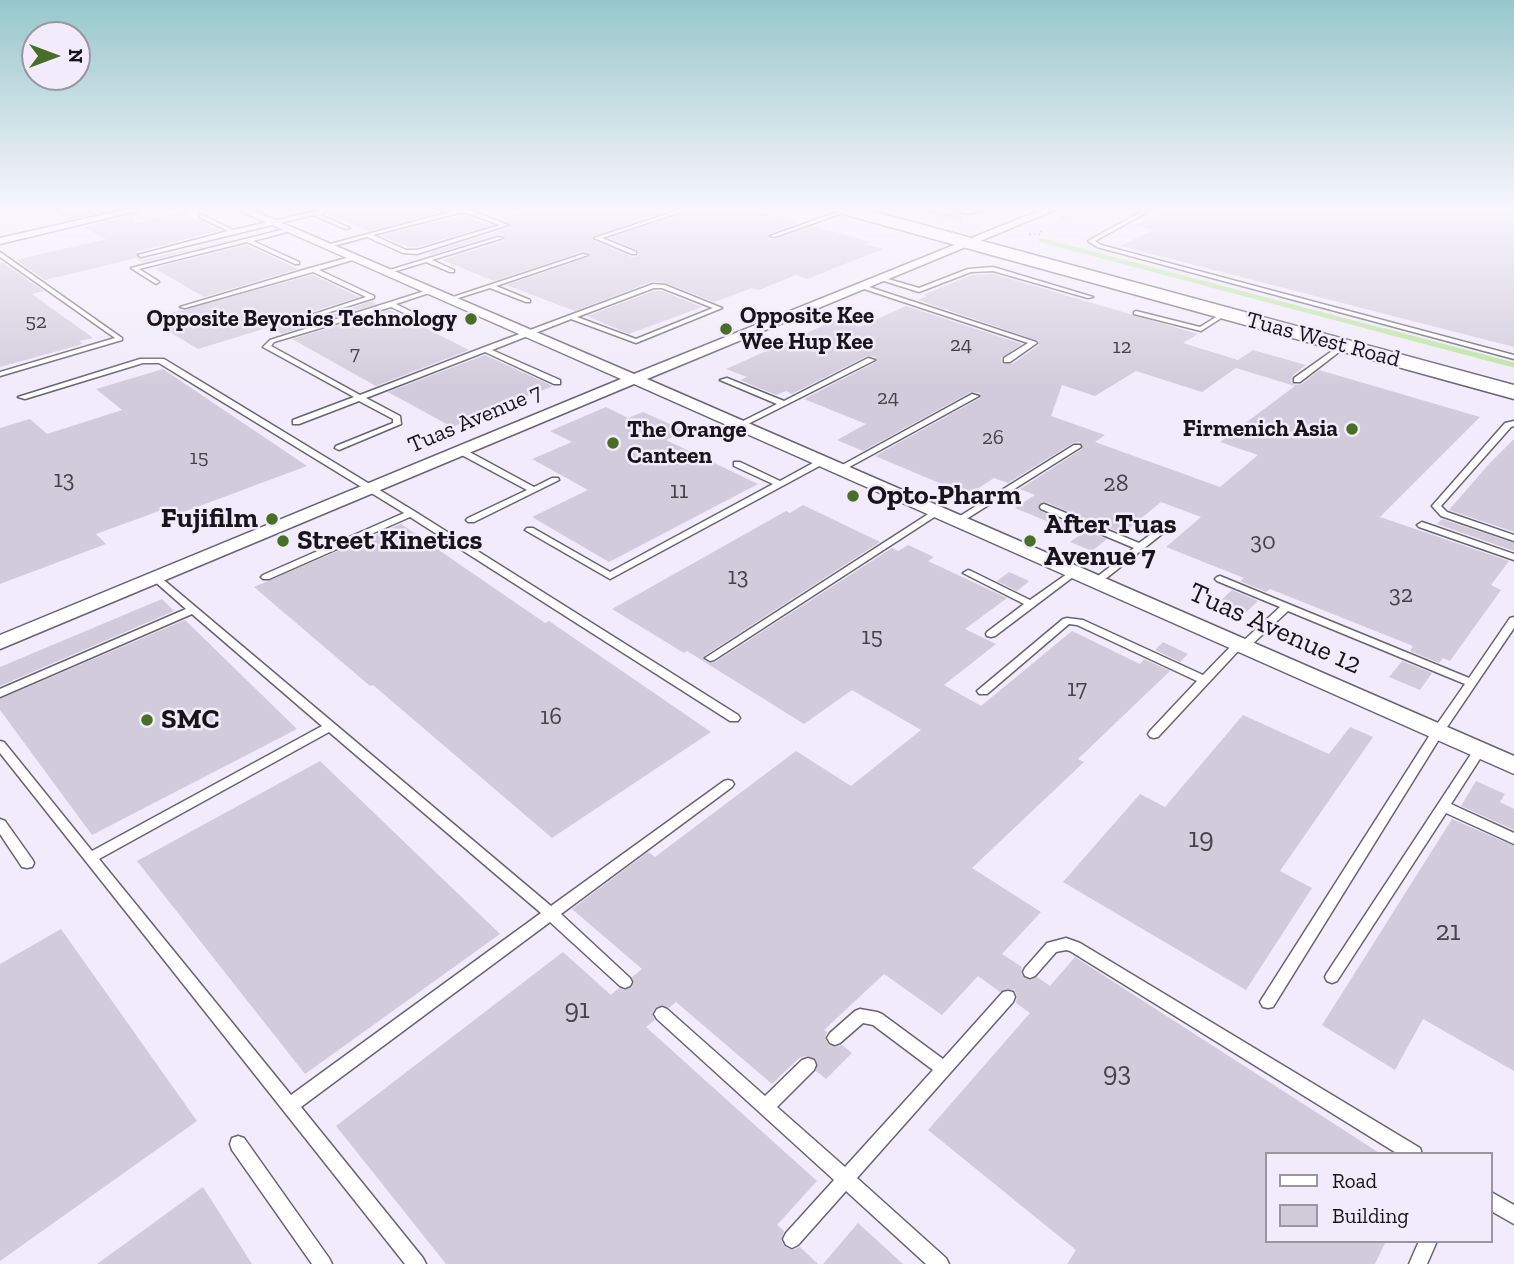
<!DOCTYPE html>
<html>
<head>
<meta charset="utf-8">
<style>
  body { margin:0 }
  #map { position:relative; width:1514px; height:1264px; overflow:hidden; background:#f1ebfb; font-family:"Zilla Slab",serif }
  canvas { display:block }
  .legend { position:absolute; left:1265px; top:1152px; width:228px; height:91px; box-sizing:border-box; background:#f1ebfb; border:2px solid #9a95a1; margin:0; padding:9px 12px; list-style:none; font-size:21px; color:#17151b }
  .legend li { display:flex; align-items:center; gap:14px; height:35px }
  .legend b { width:35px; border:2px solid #9a95a1 }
  .north { position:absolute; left:21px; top:21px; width:70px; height:70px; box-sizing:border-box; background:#f1ebfb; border:2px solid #9a95a1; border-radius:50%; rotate:90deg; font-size:19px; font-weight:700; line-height:28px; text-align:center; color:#17151b }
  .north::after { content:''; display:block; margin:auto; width:24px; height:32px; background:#496e28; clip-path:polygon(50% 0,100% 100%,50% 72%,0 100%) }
</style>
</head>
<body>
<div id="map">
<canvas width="1514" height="1264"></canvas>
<ul class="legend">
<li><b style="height:9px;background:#fff"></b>Road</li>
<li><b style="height:19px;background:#d1cbdb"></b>Building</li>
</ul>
<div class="north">N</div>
</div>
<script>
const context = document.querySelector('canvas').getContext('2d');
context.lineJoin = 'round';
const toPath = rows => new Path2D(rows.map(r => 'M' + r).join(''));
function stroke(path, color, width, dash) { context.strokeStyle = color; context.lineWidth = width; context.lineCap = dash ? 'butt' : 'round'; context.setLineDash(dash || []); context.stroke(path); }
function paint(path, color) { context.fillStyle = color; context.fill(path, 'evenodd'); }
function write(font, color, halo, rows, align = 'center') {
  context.font = font + ' "Zilla Slab",serif'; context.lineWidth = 5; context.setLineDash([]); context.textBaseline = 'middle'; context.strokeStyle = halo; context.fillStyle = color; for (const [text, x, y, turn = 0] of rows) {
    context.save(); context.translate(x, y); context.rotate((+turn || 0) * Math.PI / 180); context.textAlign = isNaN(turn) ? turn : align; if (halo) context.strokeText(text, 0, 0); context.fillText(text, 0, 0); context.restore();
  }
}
const streamFar1 = toPath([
  [926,210,960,219],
  [1041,240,1392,333]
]);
const stream = toPath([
  [1385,331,1514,365]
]);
const building = toPath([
  [51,210,112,210,69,220],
  [333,210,448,210,369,231,327,214],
  [533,210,671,210,592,237,593,240,632,257,638,256,638,251,610,238,690,210,754,210,798,223,769,234,769,239,776,239,815,226,871,242,865,244,883,249,807,279,796,275,759,290,752,288,714,302,666,283,653,281,575,311,506,285,589,257,589,252,582,252,494,281,442,260,504,241,504,235,497,234,431,255,428,253,509,228,509,223,499,219],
  [1168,210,1503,210,1514,212,1514,347,1120,246,1154,230,1135,225],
  [183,212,220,230,137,252,137,257,142,260,237,239,143,262,136,258,45,280,16,260,106,239,83,227,134,214,135,223],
  [459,216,492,225,417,247,410,247,381,236],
  [247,245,298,269,204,297,154,268],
  [0,263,3,263,44,291,32,294,93,338,79,341,83,344,0,367],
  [993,274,1198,334,1183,343,1238,360,1253,350,1306,365,1292,376,1291,382,1294,385,1302,384,1319,370,1480,417,1380,517,1509,561,1491,585,1501,590,1450,661,1443,658,1439,663,1410,651,1413,646,1270,589,1266,592,1240,581,1244,578,1166,547,1201,517,1161,502,1127,530,1122,528,1117,531,1045,502,1039,504,1040,511,1107,539,1092,551,1070,542,1080,535,1015,508,1035,495,1020,489,1082,449,1080,442,1073,443,1008,483,994,478,968,495,875,456,980,398,980,393,971,392,863,451,837,440,866,424,804,399,876,362,876,357,867,356,792,394,786,391,776,395,740,380,747,377,726,369,838,319,860,327,906,306,1022,344,1001,358,1002,364,1012,364,1039,345,1039,341,918,300,927,296,923,295,972,275],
  [1236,368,1295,386,1220,442,1258,455,1220,487,1095,442,1105,435,1051,416,1062,385,1095,396,1136,371,1202,392],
  [313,275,359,297,292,318,292,324,299,325,372,301,376,304,282,334,270,327,198,349,148,319],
  [654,291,662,291,702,307,629,334,587,316],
  [390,310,469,350,376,386,292,339],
  [485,355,553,386,452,427,388,392],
  [163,369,307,466,170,517,162,510,96,534,106,544,0,584,0,428,30,419,47,434,122,410,96,389],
  [606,407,628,418,643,412,685,431,666,440,758,484,609,562,532,517,588,490,532,459,572,442,550,431],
  [1514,439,1514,532,1449,510,1489,464],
  [803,505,880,542,704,656,704,660,709,663,715,662,892,548,898,551,908,545,934,557,928,561,1007,598,965,629,996,644,944,685,981,706,1072,631,1140,664,1144,659,1170,671,1078,759,1084,762,972,868,1041,912,1002,954,1022,967,1021,973,1024,978,1031,980,1037,977,1050,986,1075,957,1381,1154,1267,1154,1267,1241,1386,1241,1375,1264,1067,1264,1076,1250,928,1130,1030,1013,1016,1003,1017,996,1014,989,1000,992,978,976,942,1015,884,974,824,1030,827,1032,825,1039,829,1045,836,1047,842,1045,852,1053,826,1079,816,1071,816,1059,807,1056,799,1058,772,1084,676,1002,669,1008,663,1005,656,1007,652,1013,655,1020,646,1027,817,1181,777,1225,784,1231,781,1240,785,1247,793,1250,800,1247,818,1264,446,1264,336,1126,563,952,611,995,619,988,624,990,631,988,634,983,632,977,642,969,572,909,648,852,655,857,796,751,851,786,921,730,852,690,804,724,687,651,684,653,612,609,786,511,790,513],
  [1442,519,1514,543,1514,551,1437,524],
  [401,524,545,623,549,621,711,732,552,838,373,685,370,686,254,587],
  [1009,572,1029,581,1017,591,997,581],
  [1232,590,1258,601,1243,615,1217,604],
  [162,599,174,611,0,686,0,667],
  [185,620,297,729,92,835,0,710,0,699],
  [1163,642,1188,654,1180,662,1155,650],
  [1402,661,1432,673,1420,690,1389,677],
  [1243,715,1329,754,1350,727,1373,737,1280,871,1312,888,1246,990,1063,882,1140,794,1165,807],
  [320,761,500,934,305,1074,137,861],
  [1476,781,1505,794,1500,802,1514,809,1514,830,1461,806],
  [1452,819,1514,846,1514,1071,1423,1019,1395,1070,1322,1025],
  [61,929,197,1121,0,1261,0,964],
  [203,1187,252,1264,97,1264],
  [858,1223,903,1264,823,1264]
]);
const path = toPath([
  [1062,218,1080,210],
  [1029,234,1041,234,1041,228]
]);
const lane = toPath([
  [321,210,330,210,319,214,350,228,345,229,313,215,141,257,138,255,228,231,199,217,201,214,233,230,321,210],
  [457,210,470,210,508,225,417,254,403,253,367,237,326,248,323,246,457,210],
  [459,213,467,213,500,225,417,250,406,250,373,235,459,213],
  [679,210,687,210,602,238,636,252,636,254,632,254,594,238,679,210],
  [843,210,851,210,775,237,770,236,843,210],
  [953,210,985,210,969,214,953,210],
  [1144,210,1151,210,1095,241,1101,245,1514,355,1514,359,1097,247,1088,241,1144,210],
  [289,228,291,229,291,231,253,241,299,262,299,264,295,264,247,242,139,269,158,281,159,282,156,284,131,268,289,228],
  [498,237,503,238,432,260,454,270,454,272,450,272,426,262,386,274,383,272,498,237],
  [0,252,122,338,122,340,0,376,0,372,115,338,0,257,0,252],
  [583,254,588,255,496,286,530,300,530,302,526,302,490,288,452,300,447,299,583,254],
  [354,256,357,258,356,259,319,270,374,296,374,298,298,322,293,321,366,297,313,272,185,308,180,307,310,268,354,256],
  [993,267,1093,297,1088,298,993,271,971,272,919,292,878,279,881,277,919,288,968,269,993,267],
  [653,284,665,285,722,308,636,343,571,319,492,350,560,380,560,384,554,384,485,352,366,398,400,416,401,424,339,450,335,448,336,446,393,423,393,419,359,401,299,424,293,424,293,420,354,397,263,347,270,340,428,290,432,290,432,292,396,304,432,322,432,324,428,324,391,307,274,342,271,346,360,395,482,348,653,284],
  [654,288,662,288,713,308,636,339,577,317,654,288],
  [863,285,1036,342,1037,343,1010,362,1004,362,1004,358,1028,343,861,288,860,287,863,285],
  [1136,311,1200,327,1224,312,1229,313,1201,331,1134,314,1134,312,1136,311],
  [1342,344,1348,345,1300,382,1294,382,1294,378,1342,344],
  [868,358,875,360,740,428,737,428,737,424,777,404,720,380,727,378,784,401,868,358],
  [140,359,164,359,414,511,738,715,740,718,738,721,730,721,410,517,269,579,263,579,261,577,263,575,404,513,159,363,143,363,25,399,18,397,140,359],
  [972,394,979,396,842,471,836,471,835,469,972,394],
  [1514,421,1514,426,1511,427,1441,506,1447,512,1514,535,1514,541,1441,516,1432,506,1505,423,1514,421],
  [1074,445,1080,445,1081,447,960,523,954,523,952,521,1074,445],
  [458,449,464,449,534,487,552,478,558,478,559,480,474,522,468,522,466,520,468,518,527,490,458,453,458,449],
  [822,458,825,459,825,463,610,579,525,530,527,528,533,528,610,572,773,484,734,466,734,462,740,462,780,481,822,458],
  [1044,504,1139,543,1154,532,1160,532,1162,534,1099,584,1093,584,1091,582,1093,580,1134,548,1041,509,1040,507,1041,505,1044,504],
  [936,509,941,512,939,514,714,660,710,661,705,658,936,509],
  [1422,522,1514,554,1514,560,1419,527,1417,525,1422,522],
  [1074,569,1079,572,1077,574,995,636,991,637,987,636,986,634,987,632,1024,604,963,573,968,570,971,571,1030,600,1074,569],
  [156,575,159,576,551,906,724,781,728,780,732,781,734,784,732,787,561,914,630,978,632,982,630,986,625,988,620,986,550,922,301,1107,423,1258,426,1264,405,1264,0,753,0,741,4,742,92,851,322,726,192,614,0,697,0,689,186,609,153,580,151,578,156,575],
  [329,732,541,913,291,1095,99,859,329,732],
  [1220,576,1469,678,1510,618,1514,617,1514,628,1441,736,1273,1007,1268,1008,1263,1007,1260,1002,1263,997,1433,730,1465,684,1288,611,1247,649,1240,649,1158,737,1154,738,1150,737,1148,734,1150,731,1197,681,1077,625,1069,624,987,694,979,694,977,691,1063,619,1067,618,1083,620,1203,675,1234,643,1241,643,1280,607,1217,581,1215,579,1217,577,1220,576],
  [1479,747,1483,748,1485,751,1451,804,1514,833,1514,844,1446,813,1337,981,1332,983,1327,981,1325,977,1327,973,1475,748,1479,747],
  [0,819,5,821,32,859,34,863,32,867,27,868,22,867,0,834,0,819],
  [1066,938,1080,943,1420,1148,1422,1154,1398,1154,1070,951,1066,950,1056,952,1035,976,1030,978,1025,976,1023,972,1025,968,1047,943,1066,938],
  [1008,991,1013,992,1015,997,1013,1002,857,1178,946,1258,949,1264,926,1264,846,1191,798,1245,792,1248,786,1245,783,1239,786,1233,834,1180,657,1019,654,1014,657,1009,662,1007,667,1009,765,1096,802,1060,808,1058,814,1060,816,1065,814,1070,777,1107,845,1167,933,1070,873,1025,863,1023,840,1043,835,1045,830,1043,827,1038,830,1033,855,1011,860,1009,877,1012,882,1014,943,1059,1003,992,1008,991],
  [238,1136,244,1138,329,1258,332,1264,312,1264,232,1150,230,1144,232,1138,238,1136],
  [1491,1192,1514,1205,1514,1224,1491,1211,1491,1192],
  [1419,1241,1437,1241,1427,1264,1409,1264,1419,1241]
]);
const street = toPath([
  [123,210,141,210,0,244,0,238,123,210],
  [238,210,252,210,634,374,1041,210,1055,210,647,379,1514,756,1514,774,634,384,0,649,0,635,621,379,238,210]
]);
const primary = toPath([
  [841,210,868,210,1514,385,1514,399,843,214,841,210]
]);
const markers = [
  [471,319,7,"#496e28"],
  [726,329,7,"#496e28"],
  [1352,429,7,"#496e28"],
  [613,443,7,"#496e28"],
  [853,496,7,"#496e28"],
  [272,519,7,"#496e28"],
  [283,541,7,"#496e28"],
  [1030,541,7,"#496e28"],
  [147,720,7,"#496e28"]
];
const farNumbernames = [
  ["52",36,322],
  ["24",961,345],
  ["12",1122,347],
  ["7",355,354],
  ["24",888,398],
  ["26",993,438],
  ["15",199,458]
];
const farPoinames = [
  ["Opposite Kee",740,316],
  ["Wee Hup Kee",740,342],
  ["Opposite Beyonics Technology",457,319,"right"],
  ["Firmenich Asia",1338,429,"right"],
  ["The Orange",627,430],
  ["Canteen",627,456]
];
const farStreetnames = [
  ["Tuas West Road",1323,340,15],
  ["Tuas Avenue 7",475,419,-23]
];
const numberNames = [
  ["13",64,480],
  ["28",1116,484],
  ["11",679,491],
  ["30",1263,542],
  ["13",738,577],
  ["32",1401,595],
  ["15",872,637],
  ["17",1077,689],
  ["16",551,717]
];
const poiNames = [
  ["Opto-Pharm",867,496],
  ["Fujifilm",258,519,"right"],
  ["After Tuas",1044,525],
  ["Avenue 7",1044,557],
  ["Street Kinetics",297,541],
  ["SMC",161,720]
];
const streetNames = [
  ["Tuas Avenue 12",1275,629,24]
];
const nearNumbernames = [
  ["19",1201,839],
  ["21",1448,932],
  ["91",577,1010],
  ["93",1117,1073]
];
stroke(streamFar1, '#bce49e', 4.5);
stroke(stream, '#bce49e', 5);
paint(building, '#d1cbdb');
stroke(lane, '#686371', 3);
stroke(street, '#686371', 3);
stroke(primary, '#686371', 3);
stroke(path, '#a49fac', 2.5, [2, 2.5]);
paint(lane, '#fff');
paint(street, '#fff');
paint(primary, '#fff');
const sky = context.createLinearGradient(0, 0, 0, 387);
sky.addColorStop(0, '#96c7ca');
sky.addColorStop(0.54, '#f9f6fd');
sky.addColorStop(1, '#f9f6fd00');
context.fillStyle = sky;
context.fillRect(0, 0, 1514, 387);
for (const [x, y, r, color] of markers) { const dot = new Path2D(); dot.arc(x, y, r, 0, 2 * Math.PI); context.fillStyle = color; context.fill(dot); stroke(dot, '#f1ebfb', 2.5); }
write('21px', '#46424b', null, farNumbernames);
write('bold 23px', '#17151b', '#f1ebfb', farPoinames, 'left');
write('23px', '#17151b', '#f1ebfb', farStreetnames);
write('24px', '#46424b', null, numberNames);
write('bold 28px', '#17151b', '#f1ebfb', poiNames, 'left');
write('28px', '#17151b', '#f1ebfb', streetNames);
write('28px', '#46424b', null, nearNumbernames);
</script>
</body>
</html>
